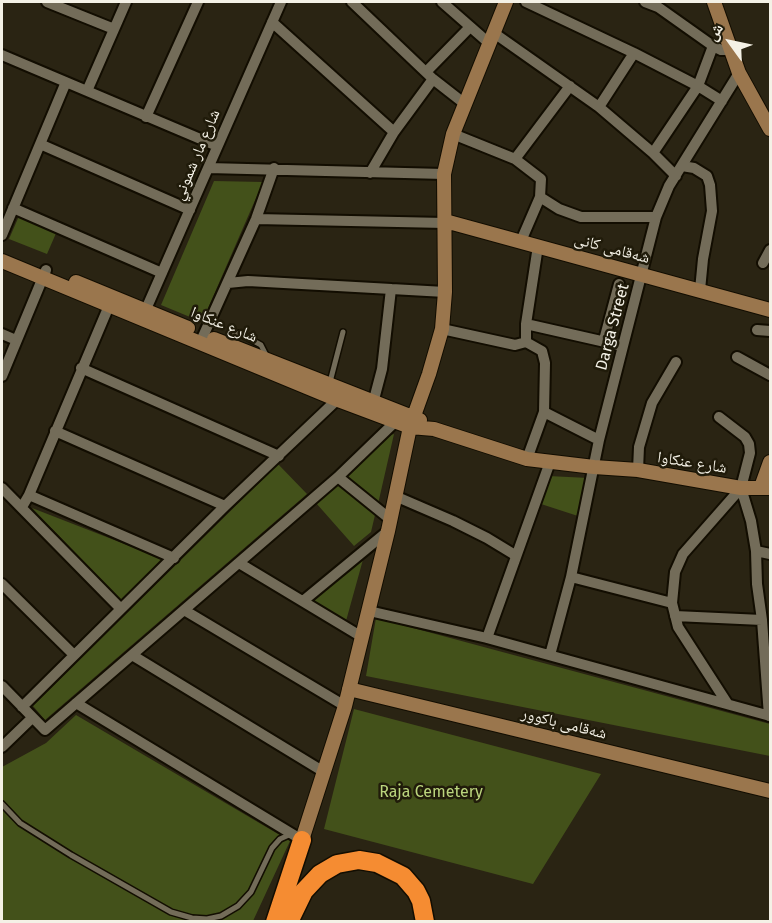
<!DOCTYPE html>
<html>
<head>
<meta charset="utf-8">
<style>
  body { margin:0 }
  #map { position:relative; width:772px; height:923px; overflow:hidden; background:#2a2413; font-family:"Fira Sans","Noto Naskh Arabic",sans-serif }
  canvas { display:block }
  .frame { position:absolute; inset:0; border:3px solid #f4f1e6; pointer-events:none }
  .north { position:absolute; left:700px; top:12px; width:60px; height:60px; -webkit-text-stroke:4px #201b0a; paint-order:stroke; rotate:303deg; font-size:16px; font-weight:700; line-height:24px; text-align:center; color:#f4f1e6 }
  .north::after { content:''; display:block; margin:auto; width:21px; height:27px; background:#f4f1e6; clip-path:polygon(50% 0,100% 100%,50% 72%,0 100%) }
</style>
</head>
<body>
<div id="map">
<canvas width="772" height="923"></canvas>
<div class="frame"></div>
<div class="north">ش</div>
</div>
<script>
const context = document.querySelector('canvas').getContext('2d');
context.lineJoin = 'round';
function paint(path, color) { context.fillStyle = color; context.fill(path, 'evenodd'); }
const toPath = rows => new Path2D(rows.map(r => 'M' + r).join(''));
function stroke(path, color, width, dash) { context.strokeStyle = color; context.lineWidth = width; context.lineCap = dash ? 'butt' : 'round'; context.setLineDash(dash || []); context.stroke(path); }
function write(font, color, halo, rows, align = 'center') {
  context.font = font + ' "Fira Sans","Noto Naskh Arabic",sans-serif'; context.lineWidth = 5; context.setLineDash([]); context.textBaseline = 'middle'; context.strokeStyle = halo; context.fillStyle = color; for (const [text, x, y, turn = 0] of rows) {
    context.save(); context.translate(x, y); context.rotate((+turn || 0) * Math.PI / 180); context.textAlign = isNaN(turn) ? turn : align; if (halo) context.strokeText(text, 0, 0); context.fillText(text, 0, 0); context.restore();
  }
}
const green = toPath([
  [214,181,263,182,202,322,161,305],
  [19,216,57,231,47,254,9,239],
  [394,434,378,504,346,477,387,436],
  [278,464,307,494,45,720,33,706],
  [548,476,589,478,581,517,541,504],
  [341,480,375,515,371,532,354,546,316,503],
  [32,508,140,550,164,560,122,601],
  [364,556,346,621,312,600],
  [376,618,770,724,770,756,366,676],
  [354,709,601,774,533,884,324,829],
  [76,715,290,841,253,921,2,921,2,767,46,743]
]);
const lane = toPath([
  [230,343,234,335,239,333,261,345,267,357],
  [330,382,343,332],
  [2,804,20,823,71,855,171,912,192,918,207,919,221,916,238,906,251,892,272,848,280,839,291,834]
]);
const street = toPath([
  [47,2,114,29],
  [352,2,433,79,465,104],
  [442,2,490,44],
  [526,2,634,53,698,86,722,101],
  [645,2,658,7,713,46,721,50,732,50],
  [272,22,394,132,433,79],
  [494,33,599,107,653,153,676,176],
  [2,55,217,146],
  [426,72,470,27],
  [87,91,126,2],
  [599,107,634,53],
  [146,117,198,2],
  [453,134,515,159,541,179,540,197,521,241],
  [40,144,190,210],
  [653,153,698,86,713,46],
  [515,159,570,86],
  [682,166,694,168,707,176,710,185,712,211,703,259,700,290],
  [208,168,444,174],
  [370,173,394,132],
  [540,197,559,209,581,217,656,217],
  [13,208,162,273],
  [256,219,445,223],
  [2,235,66,82],
  [763,263,770,250],
  [228,283,248,281,445,292],
  [143,316,281,2],
  [526,324,623,346],
  [442,329,515,345,526,342,542,351,545,363,544,412,599,440],
  [757,330,770,331],
  [2,334,16,340],
  [604,340,619,284],
  [526,342,526,324,538,246],
  [200,343,256,219,274,168],
  [737,357,770,375],
  [81,368,279,456],
  [2,376,46,270],
  [372,407,382,369,391,289],
  [719,417,745,437,749,444,750,453,741,488,683,554,675,572,672,603,678,627,727,703],
  [55,431,225,506],
  [527,459,544,412],
  [638,470,639,447,652,403,676,362],
  [338,477,390,519],
  [2,488,121,609],
  [741,488,751,521,756,551,757,584,762,620,769,716],
  [29,495,174,558],
  [395,496,453,521,487,538,515,555],
  [22,507,29,495,111,301],
  [756,551,770,554],
  [239,563,362,637],
  [2,584,74,655],
  [303,601,388,531],
  [672,603,571,577,599,440,656,217,669,186,739,73],
  [184,610,345,706],
  [369,611,487,638,770,716],
  [675,616,762,620],
  [487,638,550,462],
  [132,655,324,772],
  [550,655,571,577],
  [2,686,45,730,338,477,395,422],
  [76,703,302,840],
  [22,707,225,506,342,395],
  [2,747,32,718]
]);
const secondary = toPath([
  [714,2,739,73,770,129],
  [445,221,770,310],
  [2,261,338,400,410,427,434,429,527,459,594,467,638,470,741,488,770,488],
  [76,282,188,328],
  [214,339,420,420],
  [761,487,770,462],
  [349,689,770,791],
  [302,840,345,706,388,531,410,427,429,374,442,329,445,292,444,174,453,134,506,2]
]);
const highway = toPath([
  [275,922,302,840],
  [289,922,304,891,320,874,337,864,359,860,377,863,403,876,416,891,421,901,425,922]
]);
const streetNames = [
  ["شارع مار شموني",197,155,-67],
  ["شەقامی کانی",612,249,15],
  ["شارع عنكاوا",224,325,22],
  ["Darga Street",613,327,-75],
  ["شارع عنكاوا",692,463,9],
  ["شەقامی باکوور",564,724,14]
];
const parkNames = [
  ["Raja Cemetery",431,793]
];
paint(green, '#43511a');
stroke(lane, '#120d01', 8);
stroke(street, '#120d01', 14);
stroke(secondary, '#120d01', 16);
stroke(highway, '#120d01', 21);
stroke(lane, '#736c59', 5);
stroke(street, '#736c59', 10);
stroke(secondary, '#9a764d', 14);
stroke(highway, '#f58c32', 18);
write('16px', '#f4f1e6', '#201b0a', streetNames);
write('16px', '#bbd57d', '#201b0a', parkNames);
</script>
</body>
</html>
